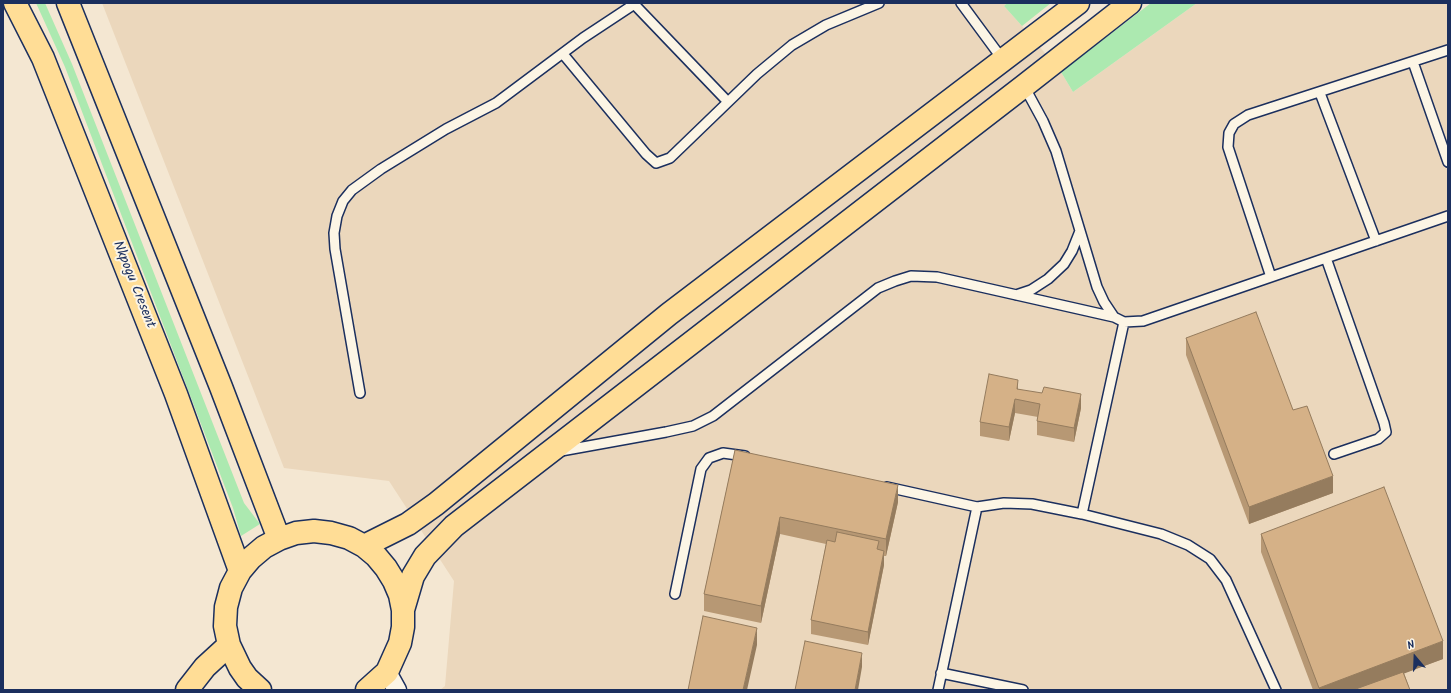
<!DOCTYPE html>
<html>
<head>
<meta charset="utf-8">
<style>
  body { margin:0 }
  #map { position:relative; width:1451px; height:693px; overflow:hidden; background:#f4e7d2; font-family:Kalam,sans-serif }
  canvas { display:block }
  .frame { position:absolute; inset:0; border:4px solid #1b2f5e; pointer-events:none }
  .north { position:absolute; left:1395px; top:637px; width:40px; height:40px; -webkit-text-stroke:3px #fcf5e5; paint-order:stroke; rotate:341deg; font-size:11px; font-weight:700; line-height:16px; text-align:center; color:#1b2f5e }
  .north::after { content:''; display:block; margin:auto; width:14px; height:18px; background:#1b2f5e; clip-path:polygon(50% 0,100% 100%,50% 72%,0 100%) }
</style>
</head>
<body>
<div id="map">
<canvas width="1451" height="693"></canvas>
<div class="frame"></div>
<div class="north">N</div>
</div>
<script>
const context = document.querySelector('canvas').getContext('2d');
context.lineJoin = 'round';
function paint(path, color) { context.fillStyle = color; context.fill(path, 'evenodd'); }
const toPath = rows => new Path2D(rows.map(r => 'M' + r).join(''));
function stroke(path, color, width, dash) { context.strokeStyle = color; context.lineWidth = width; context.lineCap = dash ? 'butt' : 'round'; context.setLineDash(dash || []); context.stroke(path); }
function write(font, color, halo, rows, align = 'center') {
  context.font = font + ' Kalam,sans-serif'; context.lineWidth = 4; context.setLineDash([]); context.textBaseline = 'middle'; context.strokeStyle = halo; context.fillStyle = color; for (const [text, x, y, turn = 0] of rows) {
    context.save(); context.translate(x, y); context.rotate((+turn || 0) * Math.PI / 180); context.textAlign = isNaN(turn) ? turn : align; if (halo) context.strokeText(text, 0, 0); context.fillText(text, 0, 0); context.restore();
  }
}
const built = toPath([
  [102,3,1007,3,1004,6,1022,26,1061,72,1073,92,1197,3,1448,3,1448,690,440,690,445,686,454,581,389,481,284,468]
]);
const green = toPath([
  [36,3,45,3,72,64,244,503,260,524,241,536,233,508,65,67],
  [1007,3,1051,3,1022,26,1004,6],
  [1151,3,1197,3,1073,92,1061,72]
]);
const lane = toPath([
  [961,3,1003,60],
  [634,4,728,102],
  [563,54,646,154,656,163,670,158,757,74,792,45,826,25,879,3],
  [1413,62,1448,162],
  [1024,86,1043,121,1056,151,1097,287,1104,302,1114,317,1124,322,1143,321,1448,216],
  [1320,93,1376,241],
  [1326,258,1384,423,1386,432,1378,439,1334,454],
  [1271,277,1228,147,1229,133,1234,124,1248,115,1448,50],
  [1016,295,1031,290,1048,279,1064,264,1072,251,1080,231],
  [1124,322,1082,514,1161,534,1188,545,1210,559,1226,580,1276,690],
  [360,393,335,249,334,233,337,216,343,201,352,190,381,169,446,129,496,103,583,38,636,3],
  [561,451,666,432,693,426,713,416,878,288,895,281,911,276,937,277,1114,317],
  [887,487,977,507,1004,503,1032,504,1082,514],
  [675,594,701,469,709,458,723,453,745,456],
  [941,673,1023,690],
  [938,690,977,507]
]);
const street = toPath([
  [387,672,397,690]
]);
const primary = toPath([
  [15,3,43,58,176,394,240,571],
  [68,3,221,387,279,539],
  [364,546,408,524,436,504,669,314,1078,3],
  [403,610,413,576,425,556,454,526,1024,86,1130,3],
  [187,690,205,667,229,645],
  [260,690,247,678,240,668,229,645,225,626,226,607,231,588,240,571,251,558,264,547,279,539,296,533,314,531,331,533,349,538,364,546,376,556,386,568,394,581,400,595,403,610,403,627,400,643,387,672,367,690]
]);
const wall = toPath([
  [1186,338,1333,493,1249,524,1186,355],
  [1018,389,1081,408,1074,442,1037,435,1037,421,1038,417,1015,413,1009,441,980,436,980,422],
  [735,450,898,502,886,556,884,556,884,565,868,645,811,634,811,620,826,544,780,534,761,623,704,611,704,594],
  [1261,534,1443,659,1404,673,1410,690,1313,690,1261,552]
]);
const shadedWall = toPath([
  [1018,380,1018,394,1017,389],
  [1081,394,1081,408,1074,442,1074,428],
  [1015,399,1015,413,1009,441,1009,427],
  [1333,476,1333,493,1249,524,1249,507],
  [898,485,898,502,886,556,886,539],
  [780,517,780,534,761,623,761,606],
  [884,551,884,565,868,645,868,632],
  [757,628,757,645,747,690,743,690],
  [1443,641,1443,659,1360,690,1319,690,1319,688],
  [862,653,862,667,858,690,855,690]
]);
const building = toPath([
  [1256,312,1293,410,1307,406,1333,476,1249,507,1186,338,1256,312],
  [989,374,1018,380,1017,389,1042,393,1044,387,1081,394,1074,428,1037,421,1040,404,1015,399,1009,427,980,422,989,374],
  [735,450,898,485,886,539,780,517,761,606,704,594,735,450],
  [1384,487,1443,641,1319,688,1261,534,1384,487],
  [837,532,879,541,877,549,884,551,868,632,811,620,827,540,835,542,837,532],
  [703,616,757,628,743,690,688,690,703,616],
  [805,641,862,653,855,690,795,690,805,641],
  [1403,672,1410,690,1353,690,1403,672]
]);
const streetNames = [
  ["Nkpogu Cresent",133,285,68]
];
paint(built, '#ebd7bc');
paint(green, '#ace9b0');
stroke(lane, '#1b2f5e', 12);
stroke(street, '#1b2f5e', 21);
stroke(primary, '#1b2f5e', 25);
stroke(lane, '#fcf5e5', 9);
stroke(street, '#fcf5e5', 18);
stroke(primary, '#ffdd96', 22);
paint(wall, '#b79874');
paint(shadedWall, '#957c5e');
paint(building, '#d5b187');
stroke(building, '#957c5e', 1);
write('14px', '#1b2f5e', '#fcf5e5', streetNames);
</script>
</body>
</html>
